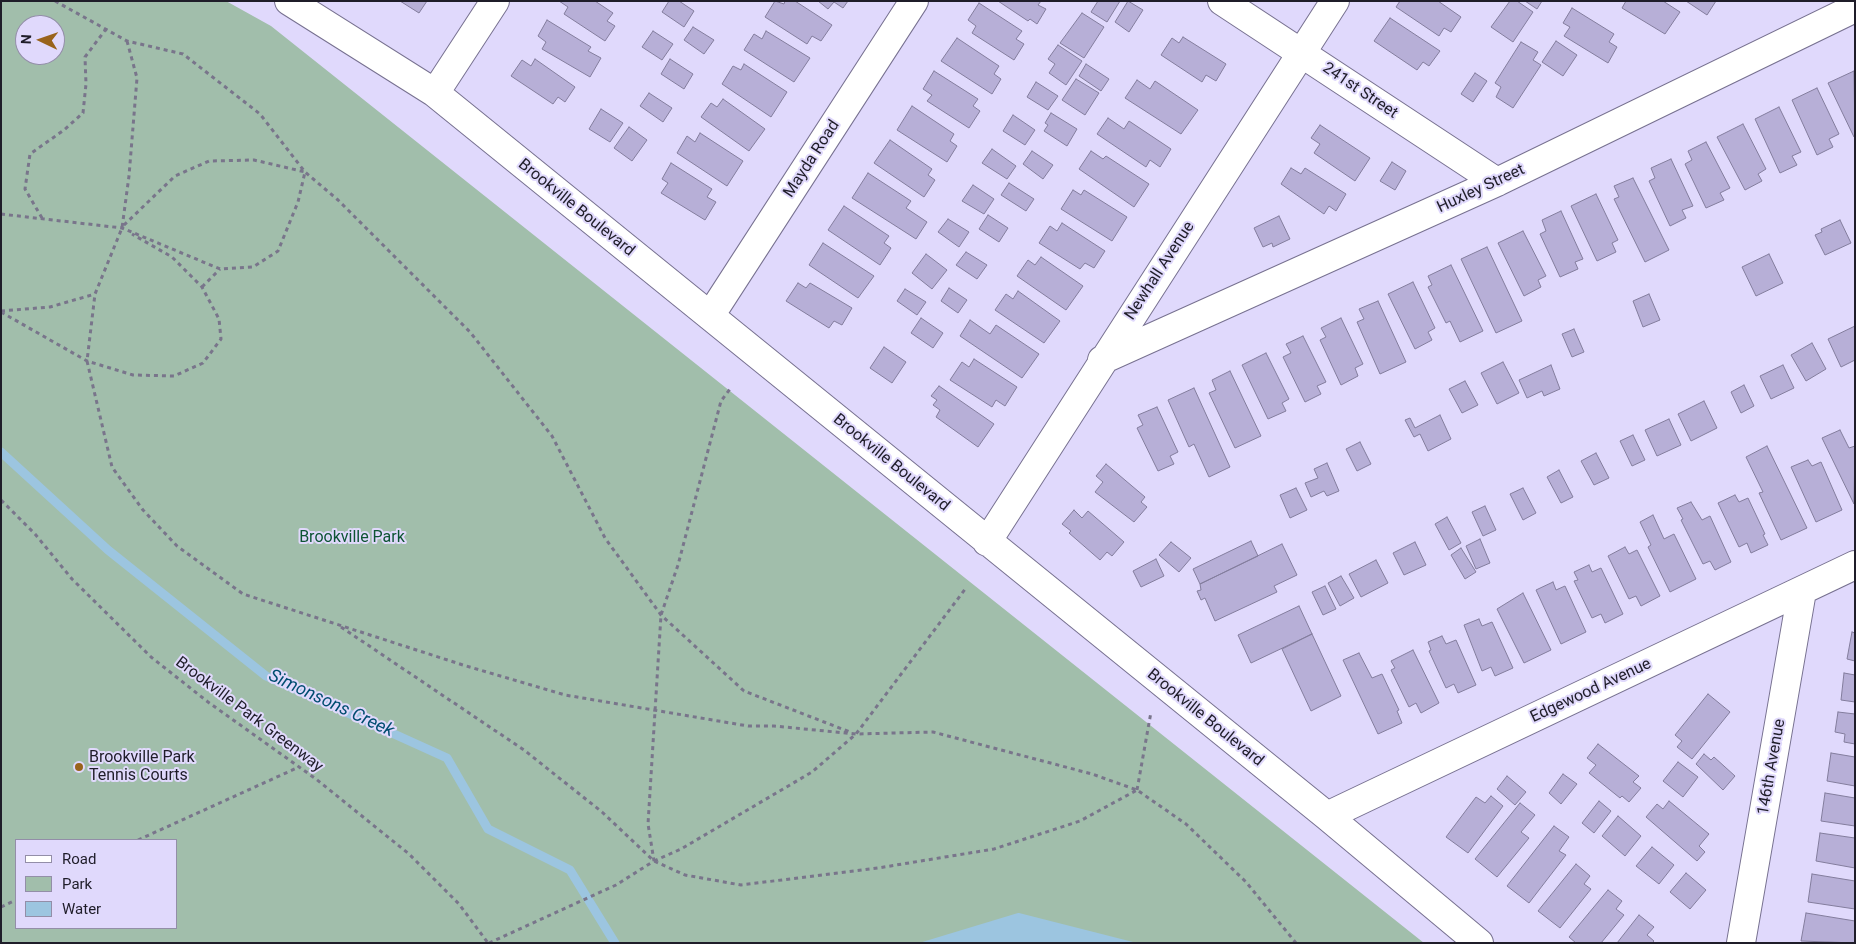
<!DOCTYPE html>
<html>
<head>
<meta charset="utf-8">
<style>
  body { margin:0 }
  #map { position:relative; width:1856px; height:944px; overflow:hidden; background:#e0d9fc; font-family:Roboto,sans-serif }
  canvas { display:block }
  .frame { position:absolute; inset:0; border:2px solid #1f1d29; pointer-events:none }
  .legend { position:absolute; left:15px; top:839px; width:162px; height:90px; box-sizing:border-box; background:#e0d9fc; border:1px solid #938ea8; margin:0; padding:6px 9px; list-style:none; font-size:15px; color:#1f1d29 }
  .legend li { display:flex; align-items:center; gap:10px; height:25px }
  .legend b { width:25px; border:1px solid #938ea8 }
  .north { position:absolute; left:15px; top:15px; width:50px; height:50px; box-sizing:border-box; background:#e0d9fc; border:1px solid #938ea8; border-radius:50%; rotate:273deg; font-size:14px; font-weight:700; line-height:20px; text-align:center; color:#1f1d29 }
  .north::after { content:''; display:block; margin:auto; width:18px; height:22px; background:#99631c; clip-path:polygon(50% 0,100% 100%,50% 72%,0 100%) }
</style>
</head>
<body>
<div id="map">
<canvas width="1856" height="944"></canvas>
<div class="frame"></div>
<ul class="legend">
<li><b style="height:6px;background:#fff"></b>Road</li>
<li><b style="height:14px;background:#a1beab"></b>Park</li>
<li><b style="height:14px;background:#9cc5e0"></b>Water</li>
</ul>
<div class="north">N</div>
</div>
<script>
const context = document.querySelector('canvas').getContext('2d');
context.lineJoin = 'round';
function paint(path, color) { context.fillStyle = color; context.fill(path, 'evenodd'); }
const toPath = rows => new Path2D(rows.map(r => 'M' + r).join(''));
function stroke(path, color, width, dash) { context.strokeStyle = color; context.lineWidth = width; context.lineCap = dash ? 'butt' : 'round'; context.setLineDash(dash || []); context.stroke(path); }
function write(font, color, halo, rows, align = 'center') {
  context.font = font + ' Roboto,sans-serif'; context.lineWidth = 4; context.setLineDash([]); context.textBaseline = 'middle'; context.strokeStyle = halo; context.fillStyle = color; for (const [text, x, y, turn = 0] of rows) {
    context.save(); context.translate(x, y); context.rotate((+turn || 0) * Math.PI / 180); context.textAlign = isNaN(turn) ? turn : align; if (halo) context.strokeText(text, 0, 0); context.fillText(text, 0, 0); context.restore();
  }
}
const green = toPath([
  [1,1,226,1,271,26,1424,943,1,943],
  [25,25,55,25,55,55,25,55],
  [16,840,176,840,176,928,16,928]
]);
const water = toPath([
  [1018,913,1019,913,1137,943,919,943]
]);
const stream = toPath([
  [1,452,108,550,266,676,447,758,488,829,570,870,615,943]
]);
const building = toPath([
  [400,1,427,1,419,13,400,1],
  [559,1,595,1,613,13,607,21,615,26,605,41,564,14,568,7,559,1],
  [669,1,679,1,694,11,684,27,662,12,669,1],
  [775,1,784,4,785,1,795,1,832,25,821,41,812,36,807,44,765,17,775,1],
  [818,1,848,1,843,8,834,2,828,9,818,1],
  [998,1,1041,1,1038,5,1046,9,1037,24,1030,19,1028,21,998,1],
  [1098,1,1120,1,1107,22,1091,12,1098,1],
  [1128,1,1143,10,1129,32,1115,22,1128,1],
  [1400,1,1438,1,1461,17,1451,32,1444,28,1439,36,1396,7,1400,1],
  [1510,1,1517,1,1533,12,1513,42,1491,27,1510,1],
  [1525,1,1542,1,1537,9,1525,1],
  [1626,1,1663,1,1680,12,1665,34,1622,8,1626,1],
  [1686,1,1716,1,1707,15,1686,1],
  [979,3,1022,31,1016,39,1024,44,1014,60,972,33,976,26,968,20,979,3],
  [1572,8,1614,34,1609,42,1617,47,1608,63,1564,36,1570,27,1563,23,1572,8],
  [1082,13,1104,27,1084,58,1060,43,1082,13],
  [1390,18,1440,51,1429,66,1423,62,1417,70,1374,41,1390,18],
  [547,20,591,47,588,51,601,58,590,77,542,49,546,42,538,36,547,20],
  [693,27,714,40,704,54,684,40,693,27],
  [653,31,673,44,662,60,642,47,653,31],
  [766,31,810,58,794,82,744,50,754,34,762,39,766,31],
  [1183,37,1226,64,1216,81,1206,75,1202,82,1161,55,1172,38,1179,43,1183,37],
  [957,38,999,66,994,74,1001,79,992,94,941,61,957,38],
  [1556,41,1577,55,1563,76,1542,62,1556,41],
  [1521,42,1538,52,1533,60,1541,65,1513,108,1496,97,1501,87,1495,83,1521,42],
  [1058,45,1082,61,1066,85,1049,73,1055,64,1048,59,1058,45],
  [535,59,575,87,565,102,558,97,553,104,511,76,522,60,531,66,535,59],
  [670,59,693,74,684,89,661,74,670,59],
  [744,64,787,92,771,117,722,84,733,66,741,70,744,64],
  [1086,64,1109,79,1101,91,1079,76,1086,64],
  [934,71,978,99,973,106,980,111,969,128,927,101,932,95,923,89,934,71],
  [1854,71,1855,136,1854,137,1828,83,1854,71],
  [1475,73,1487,81,1473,102,1461,94,1475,73],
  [1076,79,1099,93,1085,115,1062,100,1076,79],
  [1137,80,1150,89,1155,81,1198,110,1181,134,1125,98,1137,80],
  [1036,82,1058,96,1048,110,1027,97,1036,82],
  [1817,88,1839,134,1829,139,1833,147,1817,155,1792,100,1817,88],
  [649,93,672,108,663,122,640,106,649,93],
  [723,99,765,129,749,151,701,117,711,103,717,107,723,99],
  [912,106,954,134,950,141,957,146,947,162,897,130,912,106],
  [1779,107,1801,152,1792,156,1797,165,1780,173,1755,119,1779,107],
  [601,109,623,123,610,142,589,129,601,109],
  [1051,113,1077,129,1067,146,1044,131,1048,125,1045,123,1051,113],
  [1013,115,1035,130,1025,145,1003,131,1013,115],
  [1108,118,1124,129,1129,121,1171,149,1160,167,1150,160,1146,167,1097,134,1108,118],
  [1743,124,1766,169,1758,174,1762,181,1745,190,1717,137,1743,124],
  [1320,125,1370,158,1355,181,1314,153,1320,144,1311,138,1320,125],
  [629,127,647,140,632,161,614,148,629,127],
  [700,133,743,161,727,186,677,153,687,136,695,142,700,133],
  [890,140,932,169,928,175,935,180,924,197,874,163,890,140],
  [1706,142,1730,188,1720,193,1724,200,1706,208,1685,164,1692,160,1688,151,1706,142],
  [992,149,1016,166,1007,179,982,163,992,149],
  [1032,151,1053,165,1043,179,1023,164,1032,151],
  [1091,151,1103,159,1106,156,1149,184,1134,207,1079,169,1091,151],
  [1671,159,1693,206,1682,210,1686,218,1670,226,1649,181,1655,178,1651,168,1671,159],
  [1392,162,1406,171,1395,190,1380,181,1392,162],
  [671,163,712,189,707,197,716,202,705,220,661,193,668,183,662,179,671,163],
  [1291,168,1301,174,1305,168,1346,194,1336,211,1329,206,1324,214,1281,184,1291,168],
  [868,173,911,201,906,208,927,222,916,239,852,198,868,173],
  [1633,178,1669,250,1645,262,1614,199,1619,197,1614,186,1633,178],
  [1009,183,1034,199,1026,211,1001,195,1009,183],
  [973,185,994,199,984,214,962,201,973,185],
  [1073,190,1081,195,1084,190,1127,217,1112,241,1061,209,1073,190],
  [1596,194,1618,240,1612,243,1616,252,1597,261,1571,206,1596,194],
  [844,206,889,236,884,243,891,248,880,265,828,230,844,206],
  [1561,211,1583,259,1575,262,1578,269,1560,277,1540,234,1546,231,1542,220,1561,211],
  [988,215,1008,228,999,242,979,229,988,215],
  [1279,216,1290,239,1273,247,1272,243,1263,247,1254,228,1279,216],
  [948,219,969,232,959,247,938,232,948,219],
  [1840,220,1851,243,1825,255,1815,235,1822,232,1821,229,1840,220],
  [1062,223,1105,251,1094,268,1085,263,1080,269,1039,243,1050,226,1057,231,1062,223],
  [1523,231,1546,276,1538,280,1541,287,1524,296,1498,243,1523,231],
  [823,243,874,276,858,298,809,265,823,243],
  [1487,247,1522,321,1496,333,1461,259,1487,247],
  [966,252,987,265,977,279,956,265,966,252],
  [926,254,947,270,932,289,912,273,926,254],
  [1769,254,1783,283,1756,296,1742,267,1769,254],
  [1041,257,1083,286,1066,310,1017,276,1028,260,1035,265,1041,257],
  [1451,265,1483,331,1460,342,1450,321,1446,323,1428,287,1432,285,1428,276,1451,265],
  [1413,282,1435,328,1428,332,1432,340,1415,349,1388,294,1413,282],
  [798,283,806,288,810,283,852,308,842,325,834,321,829,328,786,301,798,283],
  [949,288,967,300,958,313,941,301,949,288],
  [905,289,926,302,917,315,897,301,905,289],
  [1018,291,1060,321,1044,343,995,310,1006,294,1013,299,1018,291],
  [1649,294,1660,320,1643,327,1633,301,1649,294],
  [1378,301,1406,362,1380,374,1357,322,1364,319,1359,309,1378,301],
  [921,318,943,333,933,348,911,333,921,318],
  [1341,318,1363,364,1355,368,1358,376,1341,385,1320,340,1326,337,1321,328,1341,318],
  [970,320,990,334,996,325,1039,354,1022,378,960,336,970,320],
  [1855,326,1855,360,1841,367,1828,339,1855,326],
  [1574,329,1584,352,1572,357,1562,334,1574,329],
  [1303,336,1326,382,1317,386,1321,394,1305,402,1283,357,1291,353,1286,344,1303,336],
  [1812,343,1826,369,1806,381,1791,355,1812,343],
  [884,347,906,362,892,383,870,368,884,347],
  [1266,353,1289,399,1282,403,1286,411,1268,419,1242,365,1266,353],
  [974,359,1017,387,1005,406,996,400,992,407,950,380,962,362,969,367,974,359],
  [1503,362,1519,393,1497,404,1481,373,1503,362],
  [1551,365,1560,389,1544,396,1542,391,1527,398,1519,380,1551,365],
  [1783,365,1794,388,1771,399,1760,376,1783,365],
  [1230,371,1261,436,1235,448,1209,393,1216,390,1212,380,1230,371],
  [1465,381,1478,405,1462,413,1449,389,1465,381],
  [1744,385,1754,406,1741,413,1731,392,1744,385],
  [939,386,994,424,978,447,936,417,940,410,933,405,937,400,931,396,939,386],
  [1194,388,1230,467,1209,477,1194,444,1189,447,1168,400,1194,388],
  [1704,401,1717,428,1691,441,1678,414,1704,401],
  [1157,407,1178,452,1170,456,1174,464,1158,471,1137,428,1143,425,1138,415,1157,407],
  [1440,415,1451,439,1428,451,1420,434,1414,437,1405,420,1410,418,1415,428,1440,415],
  [1669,419,1681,445,1657,456,1645,430,1669,419],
  [1840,430,1849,448,1855,446,1854,504,1822,438,1840,430],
  [1633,435,1645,460,1632,466,1620,441,1633,435],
  [1360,442,1371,464,1357,471,1346,449,1360,442],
  [1767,446,1807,528,1781,540,1759,493,1763,492,1746,457,1767,446],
  [1596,453,1609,478,1594,485,1581,461,1596,453],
  [1808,460,1812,466,1821,462,1842,510,1816,522,1791,467,1808,460],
  [1327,463,1339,491,1327,496,1324,491,1311,497,1305,483,1318,478,1314,469,1327,463],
  [1106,464,1145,497,1141,502,1147,507,1134,522,1095,492,1103,482,1096,476,1106,464],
  [1559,470,1573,497,1561,503,1547,477,1559,470],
  [1296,488,1307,510,1290,518,1280,495,1296,488],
  [1523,488,1536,513,1523,520,1510,494,1523,488],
  [1735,495,1739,502,1748,498,1765,534,1763,535,1768,545,1751,553,1747,543,1739,547,1718,503,1735,495],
  [1691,502,1702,520,1710,516,1731,562,1715,570,1710,561,1703,564,1681,520,1683,519,1677,508,1691,502],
  [1485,506,1496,530,1483,536,1472,512,1485,506],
  [1074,510,1082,518,1088,511,1124,542,1112,556,1107,552,1100,560,1069,533,1071,531,1062,524,1074,510],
  [1653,515,1664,539,1674,534,1696,579,1670,592,1648,547,1651,545,1640,522,1653,515],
  [1447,517,1461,543,1449,550,1435,524,1447,517],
  [1480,539,1490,563,1476,569,1466,546,1480,539],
  [1251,541,1258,556,1200,584,1193,569,1251,541],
  [1171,542,1191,558,1179,572,1159,555,1171,542],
  [1415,542,1426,565,1404,575,1393,553,1415,542],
  [1282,544,1297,575,1274,586,1277,592,1215,621,1205,598,1201,600,1197,591,1201,590,1200,584,1282,544],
  [1625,547,1629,554,1637,550,1660,596,1641,606,1636,596,1629,599,1608,556,1625,547],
  [1461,548,1476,572,1465,579,1451,555,1461,548],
  [1156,559,1164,576,1141,587,1133,571,1156,559],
  [1376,560,1388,583,1361,597,1349,574,1376,560],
  [1589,565,1592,572,1601,568,1623,614,1605,623,1601,614,1592,618,1574,581,1578,580,1574,572,1589,565],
  [1341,576,1354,598,1340,606,1328,583,1341,576],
  [1553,582,1556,590,1565,586,1586,632,1561,644,1536,590,1553,582],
  [1325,586,1336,609,1323,615,1312,592,1325,586],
  [1523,593,1551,650,1524,663,1497,609,1523,593],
  [1299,606,1312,634,1251,663,1238,635,1299,606],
  [1479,619,1482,626,1492,622,1513,668,1495,676,1491,667,1482,671,1464,625,1479,619],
  [1852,632,1855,633,1855,661,1847,659,1852,632],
  [1312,634,1341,696,1311,711,1282,649,1312,634],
  [1442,636,1446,644,1456,640,1476,685,1458,693,1454,684,1446,688,1429,651,1431,650,1428,642,1442,636],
  [1413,650,1439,703,1421,713,1416,703,1409,707,1391,670,1395,668,1391,661,1413,650],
  [1359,653,1372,678,1382,674,1399,710,1397,711,1402,723,1378,734,1343,660,1359,653],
  [1844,673,1855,675,1855,702,1841,700,1844,673],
  [1708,694,1730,712,1692,759,1677,747,1682,741,1675,735,1708,694],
  [1838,712,1855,714,1855,744,1844,742,1845,734,1835,732,1838,712],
  [1598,744,1639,776,1633,782,1641,788,1629,802,1622,796,1620,798,1589,773,1596,765,1587,758,1598,744],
  [1831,753,1855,757,1855,786,1827,781,1831,753],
  [1704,754,1711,760,1714,757,1735,776,1723,790,1696,764,1704,754],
  [1678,762,1698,777,1683,797,1663,781,1678,762],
  [1563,774,1577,784,1561,804,1549,793,1563,774],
  [1507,776,1526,792,1515,805,1497,789,1507,776],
  [1825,793,1855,798,1855,826,1821,821,1825,793],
  [1491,796,1503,806,1468,853,1446,837,1476,797,1485,803,1491,796],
  [1599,801,1611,811,1594,833,1582,823,1599,801],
  [1669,801,1709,834,1699,846,1705,852,1697,861,1646,817,1657,804,1663,809,1669,801],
  [1520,803,1535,815,1521,832,1529,838,1497,877,1475,859,1520,803],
  [1618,816,1641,836,1625,856,1602,836,1618,816],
  [1554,826,1569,837,1559,851,1566,855,1529,903,1507,886,1554,826],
  [1820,833,1855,838,1855,868,1816,861,1820,833],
  [1652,847,1674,865,1659,884,1636,866,1652,847],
  [1576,864,1590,876,1584,884,1591,889,1560,928,1538,911,1576,864],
  [1686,873,1706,890,1690,909,1670,892,1686,873],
  [1812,874,1855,881,1855,909,1808,902,1812,874],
  [1608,890,1622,901,1616,909,1624,915,1601,943,1576,943,1569,937,1608,890],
  [1806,913,1855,921,1855,943,1801,941,1806,913],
  [1639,915,1654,927,1647,935,1654,941,1652,943,1617,943,1639,915]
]);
const path = toPath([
  [55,1,127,41,183,54,260,114,305,172,338,200,470,332,552,436,605,538,661,615,744,691,850,732],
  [127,41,137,78,129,176,122,228,95,294,87,361,112,467,143,510,177,546,243,594,463,665,565,695,748,726,774,726,856,734,933,732,1092,774,1137,790,1186,824,1246,882,1296,943],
  [1,214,122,228,220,269,253,267,278,251,298,202,305,172,254,160,209,161,175,176,122,227],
  [42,218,25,189,30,154,64,130,83,113,86,84,85,57,106,29],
  [202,287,220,269],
  [1,311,50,307,95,294],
  [1,312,87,361,133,375,174,376,203,363,221,339,219,319,202,287,172,257,132,234],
  [1,500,35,534,72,579,151,657,208,702,316,779,409,854,459,904,488,943],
  [341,627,524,750,602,812,654,861,685,875,741,885,878,868,994,849,1080,821,1137,790],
  [1137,790,1151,712],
  [138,840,299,767],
  [654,861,681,849,812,772,856,734,966,588],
  [1,907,16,900],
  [489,943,616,885,654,861,648,824,661,615,678,565,721,401,730,389]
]);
const minor = toPath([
  [289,1,435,93,1327,816,1479,943],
  [1222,1,1497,182],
  [435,93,495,1],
  [710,316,914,1],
  [1102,360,1497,182,1855,8],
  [987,542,1335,1],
  [1327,816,1855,565],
  [1741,943,1802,591]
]);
const markers = [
  [79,767,5,"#99631c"]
];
const streetNames = [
  ["241st Street",1360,91,34],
  ["Mayda Road",812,159,-57],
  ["Huxley Street",1481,189,-25],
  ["Brookville Boulevard",576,208,39],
  ["Newhall Avenue",1160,271,-57],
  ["Brookville Boulevard",891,463,39],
  ["Edgewood Avenue",1591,691,-25],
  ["Brookville Park Greenway",249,715,37],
  ["Brookville Boulevard",1205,718,39],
  ["146th Avenue",1772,767,-80]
];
const parkNames = [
  ["Brookville Park",352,538]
];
const poiNames = [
  ["Brookville Park",89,758],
  ["Tennis Courts",89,776]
];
const waterNames = [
  ["Simonsons Creek",331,704,25]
];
paint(green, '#a1beab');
paint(water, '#9cc5e0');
stroke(stream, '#9cc5e0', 9);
paint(building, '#b7afd7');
stroke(building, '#837d9d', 1);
stroke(minor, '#777190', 30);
stroke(path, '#79758b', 3, [4, 4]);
stroke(minor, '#fff', 28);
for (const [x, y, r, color] of markers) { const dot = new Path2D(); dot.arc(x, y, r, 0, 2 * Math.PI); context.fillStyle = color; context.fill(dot); stroke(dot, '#e0d9fc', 2); }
write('16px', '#1f1d29', '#e0d9fc', streetNames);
write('16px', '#0d5433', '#e0d9fc', parkNames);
write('16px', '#1f1d29', '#e0d9fc', poiNames, 'left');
write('italic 18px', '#004d70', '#e0d9fc', waterNames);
</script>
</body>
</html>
